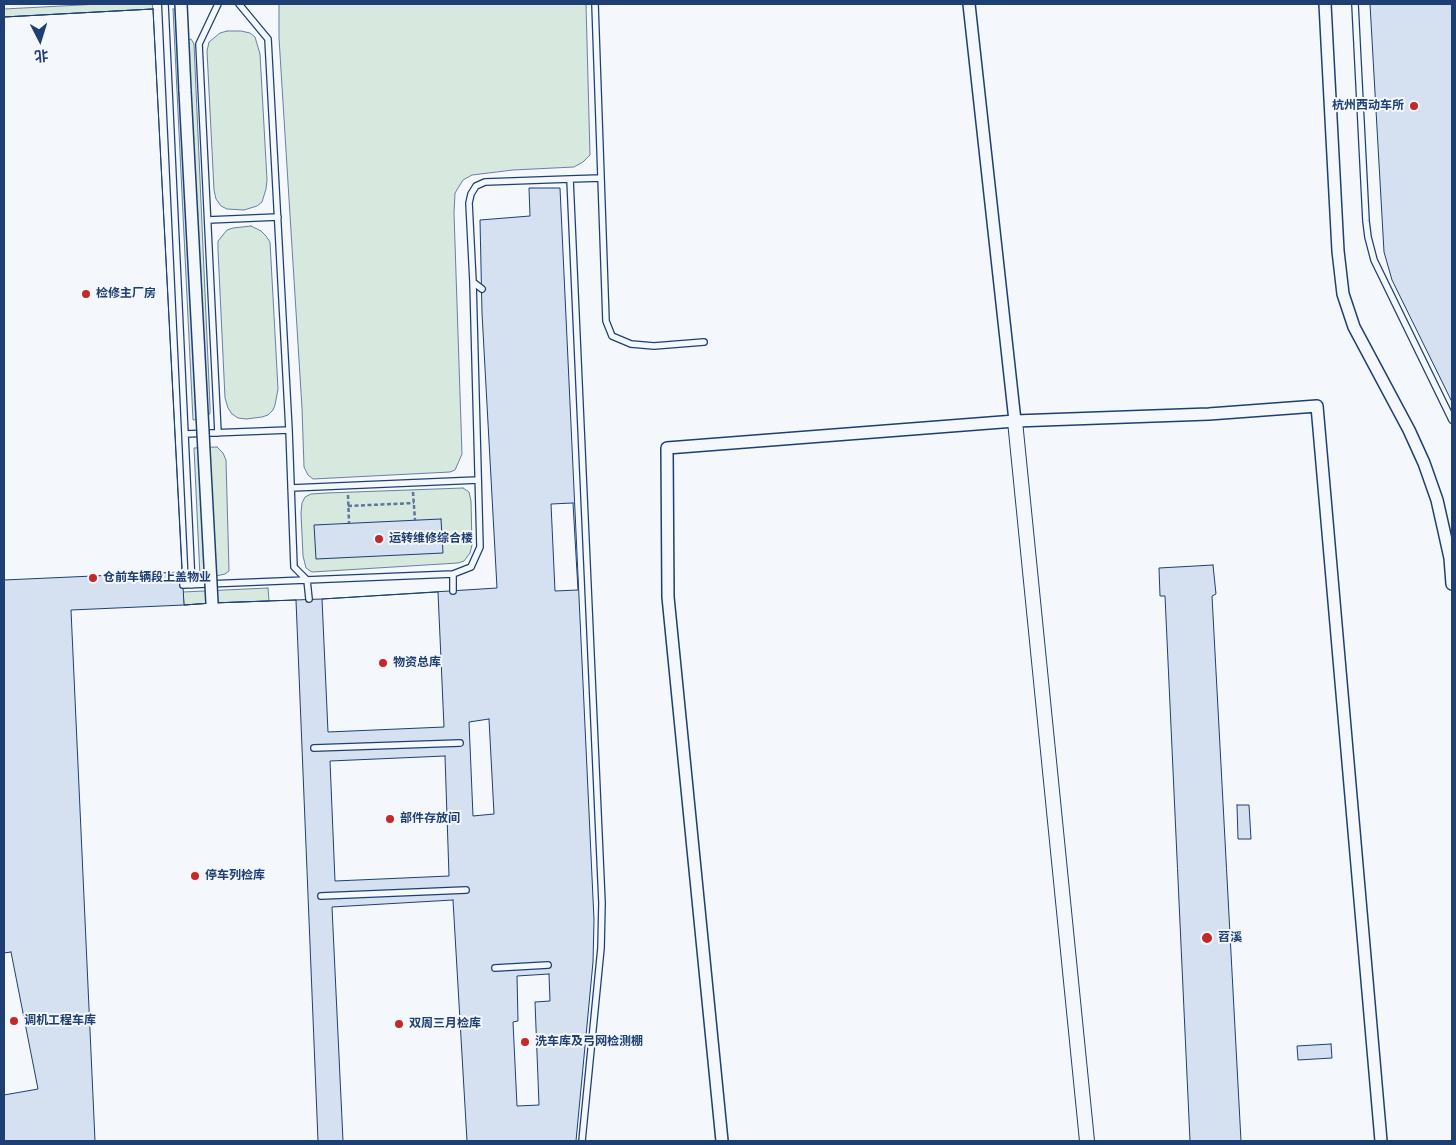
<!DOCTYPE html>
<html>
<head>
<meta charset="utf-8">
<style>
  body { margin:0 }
  #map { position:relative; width:1456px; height:1145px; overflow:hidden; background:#f4f7fb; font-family:"Nunito Sans","Noto Sans SC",sans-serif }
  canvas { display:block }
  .frame { position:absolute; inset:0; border:5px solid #1d3f73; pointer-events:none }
  .north { position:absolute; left:15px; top:15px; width:50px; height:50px; -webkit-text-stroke:4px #f4f7fb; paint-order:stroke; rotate:175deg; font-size:14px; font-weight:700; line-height:20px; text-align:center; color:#1d3f73 }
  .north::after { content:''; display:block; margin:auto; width:18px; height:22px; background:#1d3f73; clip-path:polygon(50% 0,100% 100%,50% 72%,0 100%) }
</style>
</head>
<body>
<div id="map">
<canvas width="1456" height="1145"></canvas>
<div class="frame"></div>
<div class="north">北</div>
</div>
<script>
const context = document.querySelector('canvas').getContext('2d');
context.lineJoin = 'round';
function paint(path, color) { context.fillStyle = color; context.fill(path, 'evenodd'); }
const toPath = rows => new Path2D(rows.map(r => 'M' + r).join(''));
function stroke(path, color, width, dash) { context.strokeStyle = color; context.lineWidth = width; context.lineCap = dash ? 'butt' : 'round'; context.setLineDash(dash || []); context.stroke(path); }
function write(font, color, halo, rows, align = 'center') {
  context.font = font + ' "Nunito Sans","Noto Sans SC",sans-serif'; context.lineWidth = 4; context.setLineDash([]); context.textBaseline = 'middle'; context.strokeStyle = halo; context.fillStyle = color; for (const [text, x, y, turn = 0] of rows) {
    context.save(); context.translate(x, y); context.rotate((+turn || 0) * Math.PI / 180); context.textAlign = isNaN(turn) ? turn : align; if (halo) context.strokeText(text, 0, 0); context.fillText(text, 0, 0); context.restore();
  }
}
const green = toPath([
  [100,4,152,4,153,9,4,17,4,9,100,4],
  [279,4,586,4,590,155,583,162,574,167,513,170,472,175,463,180,455,193,454,213,462,454,455,470,450,472,313,479,308,475,304,467,302,408,279,38,279,4],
  [173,9,175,9,180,96,187,40,191,39,194,44,210,406,210,413,207,418,193,420,173,9],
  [227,31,241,31,250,33,255,37,260,54,267,180,266,189,262,202,257,206,244,210,227,209,221,206,216,199,214,190,207,51,209,42,220,33,227,31],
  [251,226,261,231,266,236,270,242,278,389,275,405,273,410,268,415,262,417,246,419,238,418,232,414,228,408,225,398,218,250,218,241,227,230,233,228,251,226],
  [217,447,223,453,226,460,229,571,225,574,216,576,200,577,194,448,217,447],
  [463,488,469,492,471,501,472,545,470,553,464,561,458,563,312,572,306,568,303,556,301,513,302,503,305,497,311,494,327,493,463,488],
  [268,588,269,601,212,603,184,605,183,592,268,588]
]);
const building = toPath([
  [1370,4,1452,4,1452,402,1392,280,1384,252,1370,4],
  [153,9,184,605,212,603,322,599,497,588,482,313,480,220,530,216,529,188,560,188,594,920,593,962,576,1141,4,1141,4,17,153,9],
  [153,9,182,572,4,580,4,17,153,9],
  [573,503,578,590,555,591,551,504,573,503],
  [441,519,443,553,316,559,314,525,441,519],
  [1213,565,1216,594,1212,596,1241,1141,1190,1141,1165,596,1160,596,1159,568,1213,565],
  [438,592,444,727,328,732,322,599,438,592],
  [296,600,318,1141,95,1141,71,610,184,605,212,603,296,600],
  [489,719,494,814,473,816,469,722,489,719],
  [445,756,449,876,335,881,330,761,445,756],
  [1237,805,1249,805,1251,839,1238,839,1237,805],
  [453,900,467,1141,343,1141,332,907,453,900],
  [11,952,38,1089,4,1095,4,953,11,952],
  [549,974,550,1001,535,1002,539,1105,517,1106,513,1022,518,1021,517,976,549,974],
  [1331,1044,1332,1058,1298,1060,1297,1046,1331,1044]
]);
const path = toPath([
  [413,492,415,520],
  [348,495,349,523],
  [348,506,414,503]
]);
const service = toPath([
  [165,4,192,585],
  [239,4,268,39,289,430,294,567,307,580,309,599],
  [595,4,606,321,612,336,631,344,654,346,704,342],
  [1355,4,1366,221,1368,237,1374,260,1452,420],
  [570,179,601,178],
  [208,220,278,217],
  [482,289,473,282,469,203,471,194,476,186,485,182,570,179,602,903,601,948,582,1141],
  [218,433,199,44,218,4],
  [185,434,289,430],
  [291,488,478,480],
  [453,574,471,567,480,547,473,282],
  [183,585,453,574,453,591],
  [314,748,460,743],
  [321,896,466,890],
  [495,968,548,965]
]);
const minor = toPath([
  [181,4,185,91],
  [969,4,1015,421],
  [1325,4,1338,251,1343,294,1354,327,1409,430,1424,463,1437,500,1444,531,1450,558,1452,584],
  [722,1141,668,597,667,448,1015,421,1209,414,1317,406,1381,1141]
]);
const tertiary = toPath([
  [1015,421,1087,1141]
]);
const minorBridge = toPath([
  [185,91,212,603]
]);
const markers = [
  [1414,106,5,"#c62828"],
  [86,294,5,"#c62828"],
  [379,539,5,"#c62828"],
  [93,578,5,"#c62828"],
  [383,663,5,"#c62828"],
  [390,819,5,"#c62828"],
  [195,876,5,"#c62828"],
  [1207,938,6,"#c62828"],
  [14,1021,5,"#c62828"],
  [399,1024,5,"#c62828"],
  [525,1042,5,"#c62828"]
];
const poiNames = [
  ["杭州西动车所",1404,106,"right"],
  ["检修主厂房",96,294],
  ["运转维修综合楼",389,539],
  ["仓前车辆段上盖物业",103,578],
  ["物资总库",393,663],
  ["部件存放间",400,819],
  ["停车列检库",205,876],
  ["苕溪",1218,938],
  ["调机工程车库",24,1021],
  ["双周三月检库",409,1024],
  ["洗车库及弓网检测棚",535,1042]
];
paint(green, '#d7e8df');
stroke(green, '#687fa3', 1);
paint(building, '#d5e0f0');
stroke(building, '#1d3f73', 1);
stroke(service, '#1d3f73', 8);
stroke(minor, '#1d3f73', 14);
stroke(tertiary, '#1d3f73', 16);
stroke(path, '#5e769c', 2.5, [4, 2.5]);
stroke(service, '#f4f7fb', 5.5);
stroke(minor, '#f4f7fb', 11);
stroke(tertiary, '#f4f7fb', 14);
stroke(minorBridge, '#1d3f73', 14, []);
stroke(minorBridge, '#f4f7fb', 11);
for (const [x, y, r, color] of markers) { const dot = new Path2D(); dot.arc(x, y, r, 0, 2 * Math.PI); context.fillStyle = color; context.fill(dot); stroke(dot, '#f4f7fb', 2); }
write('bold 12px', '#1d3f73', '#f4f7fb', poiNames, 'left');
</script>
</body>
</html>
